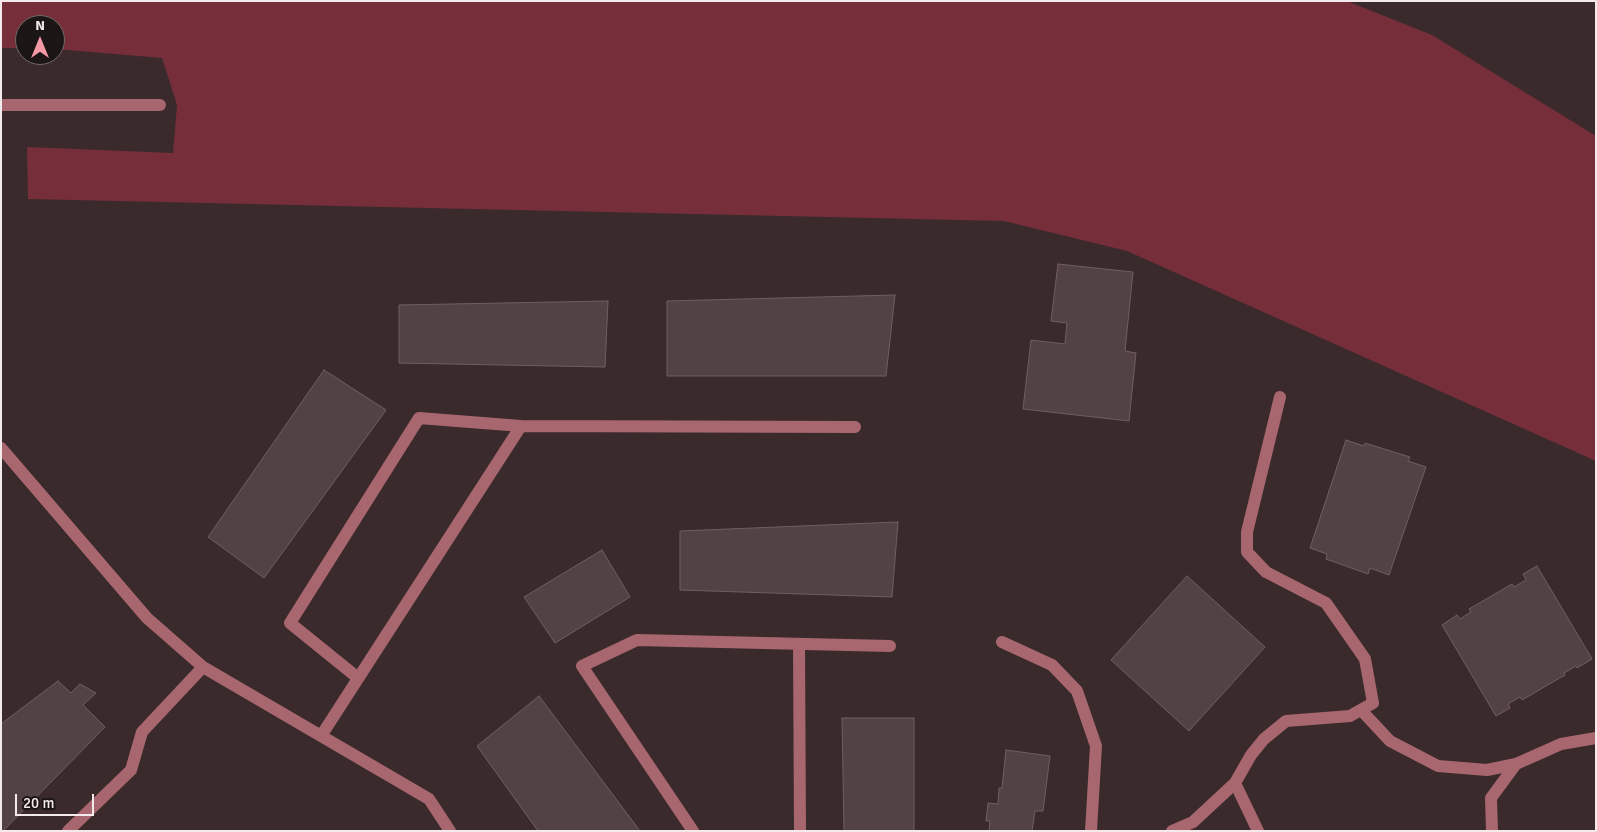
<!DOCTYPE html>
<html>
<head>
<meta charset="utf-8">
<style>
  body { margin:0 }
  #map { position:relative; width:1597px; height:832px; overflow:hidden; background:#3a2a2c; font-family:Signika,sans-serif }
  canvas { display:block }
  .frame { position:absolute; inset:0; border:2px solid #f5eaeb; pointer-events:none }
  .north { position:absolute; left:15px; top:15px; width:50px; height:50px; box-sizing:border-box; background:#1c1516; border:1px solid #736a6b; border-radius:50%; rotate:0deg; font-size:14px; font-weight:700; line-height:20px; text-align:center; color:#f5eaeb }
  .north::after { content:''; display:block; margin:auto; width:18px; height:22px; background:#f49aa5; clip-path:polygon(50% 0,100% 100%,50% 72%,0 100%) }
  .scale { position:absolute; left:15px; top:794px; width:79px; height:22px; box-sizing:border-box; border:2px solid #f5eaeb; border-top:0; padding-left:6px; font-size:15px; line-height:18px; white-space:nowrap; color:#f5eaeb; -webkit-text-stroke:4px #1c1516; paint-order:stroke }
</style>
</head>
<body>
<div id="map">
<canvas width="1597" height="832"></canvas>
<div class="frame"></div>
<div class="north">N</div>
<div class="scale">20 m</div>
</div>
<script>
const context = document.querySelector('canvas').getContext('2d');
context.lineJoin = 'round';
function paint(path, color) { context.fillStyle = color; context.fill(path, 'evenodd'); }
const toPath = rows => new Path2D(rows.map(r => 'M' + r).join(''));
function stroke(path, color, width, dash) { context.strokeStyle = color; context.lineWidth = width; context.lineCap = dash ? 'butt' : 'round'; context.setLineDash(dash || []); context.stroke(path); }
const green = toPath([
  [1,1,1347,1,1432,35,1596,136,1596,461,1127,251,1004,221,28,199,27,147,173,153,177,105,162,58,55,49,55,25,25,25,25,48,1,48]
]);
const building = toPath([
  [1058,264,1133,272,1125,351,1136,353,1129,421,1023,409,1031,340,1065,344,1067,323,1051,321,1058,264],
  [895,295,886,376,667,376,667,301,895,295],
  [608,301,605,367,399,363,399,305,608,301],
  [324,370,386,410,264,578,208,537,324,370],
  [1346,440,1364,446,1365,443,1410,457,1408,461,1426,467,1389,575,1370,568,1368,574,1326,559,1327,554,1310,548,1346,440],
  [898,522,892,597,680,590,680,531,898,522],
  [602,550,630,597,555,643,524,597,602,550],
  [1537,566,1592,659,1577,668,1576,666,1564,673,1565,675,1522,700,1520,697,1508,704,1510,708,1496,716,1442,625,1457,615,1460,619,1471,612,1469,609,1512,584,1514,587,1526,580,1523,574,1537,566],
  [1187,576,1265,647,1189,731,1111,660,1187,576],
  [58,681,71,693,80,684,96,693,83,705,105,727,3,831,1,831,1,724,58,681],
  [539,696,640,831,538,831,477,746,539,696],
  [842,718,914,718,914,831,844,831,842,718],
  [1006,750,1050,756,1043,811,1035,811,1032,831,989,831,990,821,986,821,988,803,998,804,999,788,1002,788,1006,750]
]);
const minor = toPath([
  [1,105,160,105],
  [1,448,147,618,203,667,429,799,450,831],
  [1002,642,1052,665,1077,691,1096,746,1091,831],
  [799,644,800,831],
  [358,678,290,623,419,418,521,426,855,427],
  [1361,710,1390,741,1438,766,1487,770,1516,764],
  [321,736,521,426],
  [1235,783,1258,831],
  [68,831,131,770,142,732,203,667],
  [693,831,582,666,637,640,890,646],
  [1172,831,1193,822,1235,783,1251,755,1264,739,1286,721,1350,716,1373,703,1365,659,1326,603,1266,572,1247,552,1247,532,1280,397],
  [1492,831,1491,798,1516,764,1561,744,1596,738]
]);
paint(green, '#752e3a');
paint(building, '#534243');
stroke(building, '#715e60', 1);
stroke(minor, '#a8676e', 12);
</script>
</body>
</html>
